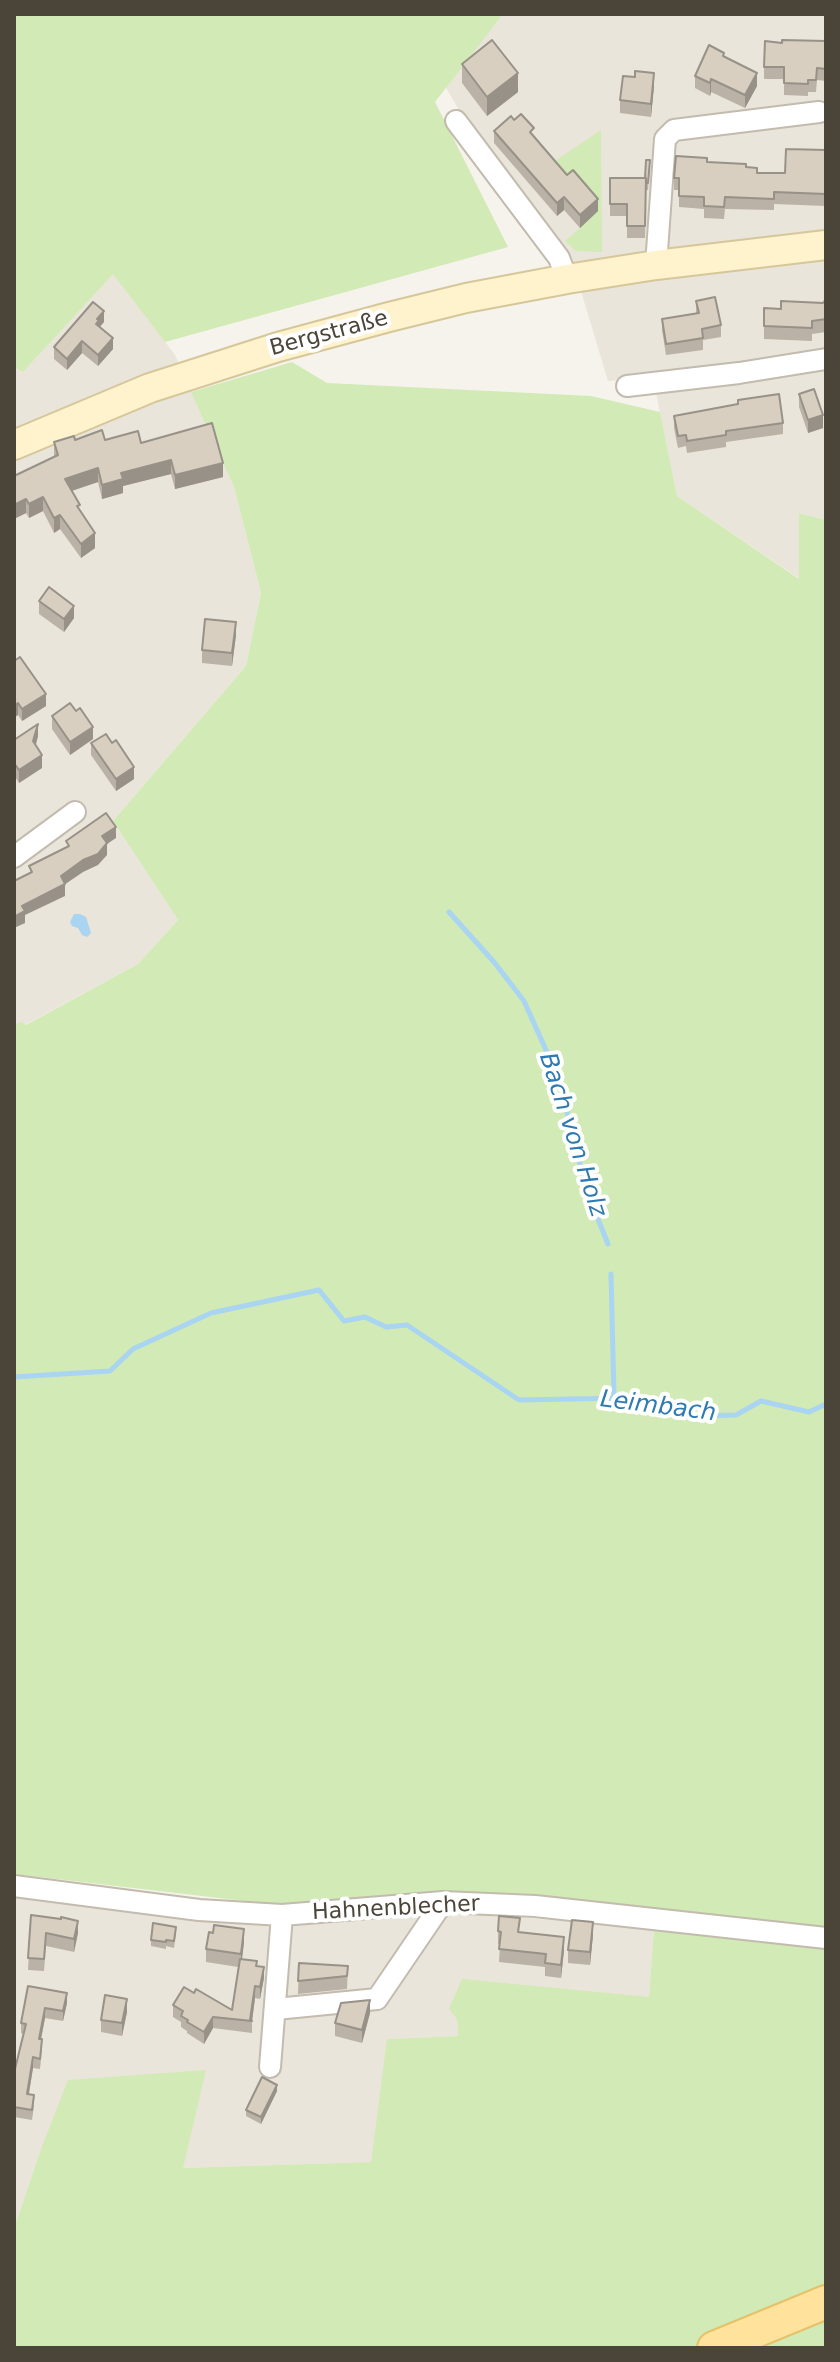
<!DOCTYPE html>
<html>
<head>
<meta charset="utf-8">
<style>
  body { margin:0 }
  #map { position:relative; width:840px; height:2362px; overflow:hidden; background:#f6f3ec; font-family:"DejaVu Sans",sans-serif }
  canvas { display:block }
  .frame { position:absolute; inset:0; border:16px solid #4b4439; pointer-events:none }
</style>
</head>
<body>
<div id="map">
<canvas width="840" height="2362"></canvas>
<div class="frame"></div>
</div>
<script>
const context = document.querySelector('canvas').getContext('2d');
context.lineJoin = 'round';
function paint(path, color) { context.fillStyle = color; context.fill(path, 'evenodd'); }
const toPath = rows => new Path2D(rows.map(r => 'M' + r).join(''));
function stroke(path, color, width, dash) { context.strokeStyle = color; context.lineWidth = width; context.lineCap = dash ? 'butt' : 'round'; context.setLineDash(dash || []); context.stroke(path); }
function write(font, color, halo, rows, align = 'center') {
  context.font = font + ' "DejaVu Sans",sans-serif'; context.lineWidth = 8; context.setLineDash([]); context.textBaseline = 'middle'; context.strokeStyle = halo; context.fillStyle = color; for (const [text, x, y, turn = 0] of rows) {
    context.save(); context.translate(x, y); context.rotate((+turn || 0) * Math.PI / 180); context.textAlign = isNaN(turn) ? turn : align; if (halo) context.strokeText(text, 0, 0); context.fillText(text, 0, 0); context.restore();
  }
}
const residential = toPath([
  [503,14,826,14,826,520,799,513,800,579,677,496,653,378,608,381,574,268,467,124,445,86],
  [113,273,175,355,234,487,261,593,246,666,113,821,178,920,138,964,14,1031,14,367,23,372],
  [14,1890,287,1925,414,1916,489,1915,654,1928,649,1997,457,2019,458,2036,388,2039,371,2162,182,2168,41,2149,14,2228]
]);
const green = toPath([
  [14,14,503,14,435,102,508,247,165,342,113,274,23,372,14,367],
  [601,130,602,252,576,251,565,241,580,228,569,176,555,161],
  [292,362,327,383,591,396,660,412,677,496,799,579,799,513,826,520,826,1931,524,1894,421,1895,296,1907,14,1874,14,1025,21,1022,26,1025,138,964,178,920,113,821,246,666,261,593,234,487,191,392],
  [654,1928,826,1949,826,2348,14,2348,14,2228,41,2149,68,2080,206,2070,183,2168,371,2162,387,2039,458,2036,457,2019,449,2009,462,1979,649,1997]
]);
const water = toPath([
  [74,914,80,914,86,917,91,933,87,937,82,935,78,928,72,926,70,922]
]);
const stream = toPath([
  [449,912,494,962,524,1001,559,1079,586,1189,608,1244],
  [611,1274,614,1397],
  [14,1377,110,1371,133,1349,211,1313,319,1290,344,1321,365,1317,386,1327,407,1325,519,1400,625,1398,699,1416,736,1415,761,1401,809,1412,826,1404]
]);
const street = toPath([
  [456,121,559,258,567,279],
  [656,265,665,139,674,130,819,112],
  [627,386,739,373,826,359],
  [14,857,75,812],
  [14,1886,199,1910,282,1915,443,1902,535,1906,826,1938],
  [276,2009,377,1999,443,1902],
  [270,2067,282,1915]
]);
const secondary = toPath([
  [14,445,150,388,278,347,389,317,466,298,567,279,656,265,826,245]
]);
const primary = toPath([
  [714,2348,826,2302]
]);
const wall = toPath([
  [826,41,826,81,817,80,816,92,808,92,808,96,784,95,784,79,764,79,764,67,782,43],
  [724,57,757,86,745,108,711,92,710,96,695,88,695,76],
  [462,64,518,92,487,116,462,83],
  [654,86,651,117,620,113,620,100],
  [514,120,534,136,598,211,580,228,564,210,557,216,494,143,494,131],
  [826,150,826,206,774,204,774,210,725,209,724,219,704,218,704,209,679,207,679,190,674,190,674,178,746,167,757,173,785,173],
  [650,160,648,190,646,190,645,238,627,238,627,216,610,216,610,178,645,178],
  [826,299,826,332,812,334,812,341,764,339,764,308,781,309,823,303],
  [696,301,721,325,721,337,703,340,703,350,666,355,662,330,662,319,696,313],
  [104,322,99,327,113,349,98,366,82,353,67,370,54,359,54,347],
  [799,394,823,428,808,433,799,407],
  [674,416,783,423,783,434,726,442,726,447,687,453,686,446,678,448,674,428],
  [75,440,141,443,223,477,175,489,171,474,123,486,123,493,102,499,98,482,72,491,95,548,81,558,60,529,54,533,43,511,29,518,26,513,14,519,54,457,54,442],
  [39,601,74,618,64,632,39,614],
  [236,635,232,666,202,663,202,650],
  [14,661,46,706,22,721,18,715],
  [52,716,93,739,70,755,52,729],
  [38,736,36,745,42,768,19,783,14,775,14,740],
  [91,743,134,779,116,791,91,755],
  [31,1915,61,1919,78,1933,74,1952,46,1946,44,1971,28,1970],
  [498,1931,520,1932,564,1950,561,1978,545,1976,545,1967,499,1962,500,1944,498,1944],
  [176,1933,174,1948,166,1946,166,1949,151,1946,151,1940],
  [593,1935,590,1965,568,1963,568,1950],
  [244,1942,242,1959,257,1966,264,1978,260,1999,255,1998,252,2021,252,2033,213,2028,204,2044,187,2033,187,2031,181,2027,181,2022,173,2017,173,2005,232,2010,238,1967,206,1962,206,1949],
  [299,1963,348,1966,347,1989,298,1994],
  [28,1986,67,2003,63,2021,45,2018,41,2039,42,2050,40,2069,33,2068,29,2094,34,2106,32,2120,14,2117,14,2073,23,2034,21,2033,21,2023],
  [127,2012,122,2036,101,2032,101,2020],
  [370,2013,362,2043,335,2036,335,2023],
  [277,2091,261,2124,246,2116,246,2110]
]);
const shadedWall = toPath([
  [518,73,518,92,487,116,487,97],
  [654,73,654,86,651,117,651,104],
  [757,73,757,86,745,108,745,95],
  [711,79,711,92,710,96,710,83],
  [564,197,564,210,557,216,557,203],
  [598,199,598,211,580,228,580,215],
  [104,311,104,322,99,328,96,335,97,319],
  [113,338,113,349,98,366,98,355],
  [82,341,82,353,67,370,67,359],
  [823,415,823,428,808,433,808,420],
  [171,460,171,474,123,486,123,493,102,499,102,485,121,473],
  [223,463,223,477,175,489,175,475],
  [98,468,98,482,65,493,65,479],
  [43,497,43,511,29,518,29,504],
  [26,499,26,513,14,519,14,505],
  [60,515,60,529,54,533,54,518],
  [95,533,95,548,81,558,81,544],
  [74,606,74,618,64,632,64,619],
  [236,622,236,635,232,666,232,653],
  [46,694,46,706,22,721,22,709],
  [18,703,18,715,14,718,14,706],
  [38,724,38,736,33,754,33,741],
  [93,727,93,739,70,755,70,742],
  [42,755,42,768,19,783,19,770],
  [134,767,134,779,116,791,116,779],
  [116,827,116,838,107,844,107,855,98,865,83,872,64,885,65,884,65,896,25,915,25,923,14,928,14,917,22,906,61,876,102,836],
  [78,1921,78,1933,74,1952,74,1939],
  [593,1922,593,1935,590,1965,590,1952],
  [244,1929,244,1942,241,1967,241,1954],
  [564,1937,564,1950,561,1978,561,1965],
  [264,1967,264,1978,260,1999,260,1987],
  [255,1986,255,1998,252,2021,250,2021],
  [67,1993,67,2003,63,2021,63,2011],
  [127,1999,127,2012,122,2036,122,2023],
  [370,2000,370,2013,362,2043,362,2030],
  [45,2008,45,2018,39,2049,39,2039],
  [213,2017,213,2028,204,2044,204,2032],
  [33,2057,33,2068,27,2104,27,2094],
  [277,2085,277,2091,261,2124,261,2117]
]);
const building = toPath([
  [492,40,518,73,487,97,462,64,492,40],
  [782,40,826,41,826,69,817,68,816,80,808,80,808,84,784,83,784,67,764,67,765,41,782,43,782,40],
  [709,45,724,53,723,56,757,73,745,95,711,79,710,83,695,76,709,45],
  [635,71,654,73,651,104,620,100,623,76,635,77,635,71],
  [521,114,534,128,530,132,567,175,573,170,598,199,580,215,564,197,557,203,494,131,511,116,514,120,521,114],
  [786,149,826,150,826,194,774,192,774,199,725,197,724,207,704,206,704,197,679,196,679,178,674,178,676,156,707,158,707,162,746,164,746,167,757,168,757,173,785,173,786,149],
  [646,160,650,160,648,183,646,183,646,178,645,178,646,160],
  [610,178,646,178,645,226,627,226,627,204,610,204,610,178],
  [715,297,721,325,702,329,703,338,666,344,662,319,699,313,696,301,715,297],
  [826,299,826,319,812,321,812,328,764,326,764,308,781,309,781,301,823,303,826,299],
  [93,302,104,311,97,319,99,320,96,324,113,338,98,355,82,341,67,359,54,347,93,302],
  [814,389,823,415,808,420,799,394,814,389],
  [779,394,783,423,726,431,726,435,687,441,686,435,678,436,674,416,738,404,738,400,779,394],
  [212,423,223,463,175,475,171,460,121,473,123,479,102,485,98,468,65,479,80,505,77,506,95,533,81,544,60,515,54,518,43,497,29,504,26,499,14,505,14,476,58,455,54,442,74,436,75,440,102,430,105,440,138,431,141,443,212,423],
  [49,587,74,606,64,619,39,601,49,587],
  [205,619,236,622,232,653,202,650,205,619],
  [20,657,46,694,22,709,18,703,14,706,14,661,20,657],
  [70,703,76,711,80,708,93,727,70,742,52,716,70,703],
  [38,724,33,741,42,755,19,770,14,763,14,740,38,724],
  [106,734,112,743,116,740,134,767,116,779,91,743,106,734],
  [106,813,116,827,102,836,107,843,98,854,83,860,61,876,65,884,22,906,25,911,14,917,14,881,32,872,29,866,69,846,66,841,106,813],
  [31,1915,61,1919,61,1917,78,1921,74,1939,46,1933,44,1959,28,1958,31,1915],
  [499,1916,520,1918,518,1932,564,1937,561,1965,545,1963,546,1954,499,1949,501,1932,498,1931,499,1916],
  [572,1920,593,1922,590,1952,568,1950,572,1920],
  [153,1923,176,1927,174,1941,166,1940,166,1942,151,1940,153,1923],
  [214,1925,244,1929,241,1954,206,1949,209,1932,213,1933,214,1925],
  [240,1959,257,1961,256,1966,264,1967,260,1987,255,1986,250,2020,252,2021,213,2017,204,2032,187,2022,188,2020,181,2016,183,2011,173,2005,184,1987,194,1993,196,1989,232,2010,240,1959],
  [299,1963,348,1966,347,1976,298,1981,299,1963],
  [28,1986,67,1993,63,2011,45,2008,39,2039,42,2039,40,2059,33,2057,27,2094,34,2095,32,2110,14,2107,14,2073,26,2024,21,2023,28,1986],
  [105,1995,127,1999,122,2023,101,2020,105,1995],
  [370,2000,362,2030,335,2023,341,2003,370,2000],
  [262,2077,277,2085,261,2117,246,2110,262,2077]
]);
const streetNames = [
  ["Bergstraße",329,334,-15],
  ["Hahnenblecher",396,1909,-3]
];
const waterNames = [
  ["Bach von Holz",572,1135,72],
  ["Leimbach",658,1407,7]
];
paint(residential, '#eae5da');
paint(green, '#d2eab5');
paint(water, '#a9d4f2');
stroke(stream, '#a9d4f2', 5);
stroke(street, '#c2bbae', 24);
stroke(secondary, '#d6c79b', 32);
stroke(primary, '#e6c16a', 36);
stroke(street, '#fff', 20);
stroke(secondary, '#fff3cd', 28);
stroke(primary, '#ffe39c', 32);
paint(wall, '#bab2a6');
paint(shadedWall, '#979187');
paint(building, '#d8cfc1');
stroke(building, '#979187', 2);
write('22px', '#4b4439', '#fff', streetNames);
write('italic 24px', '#2e7ab2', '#fff', waterNames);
</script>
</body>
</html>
